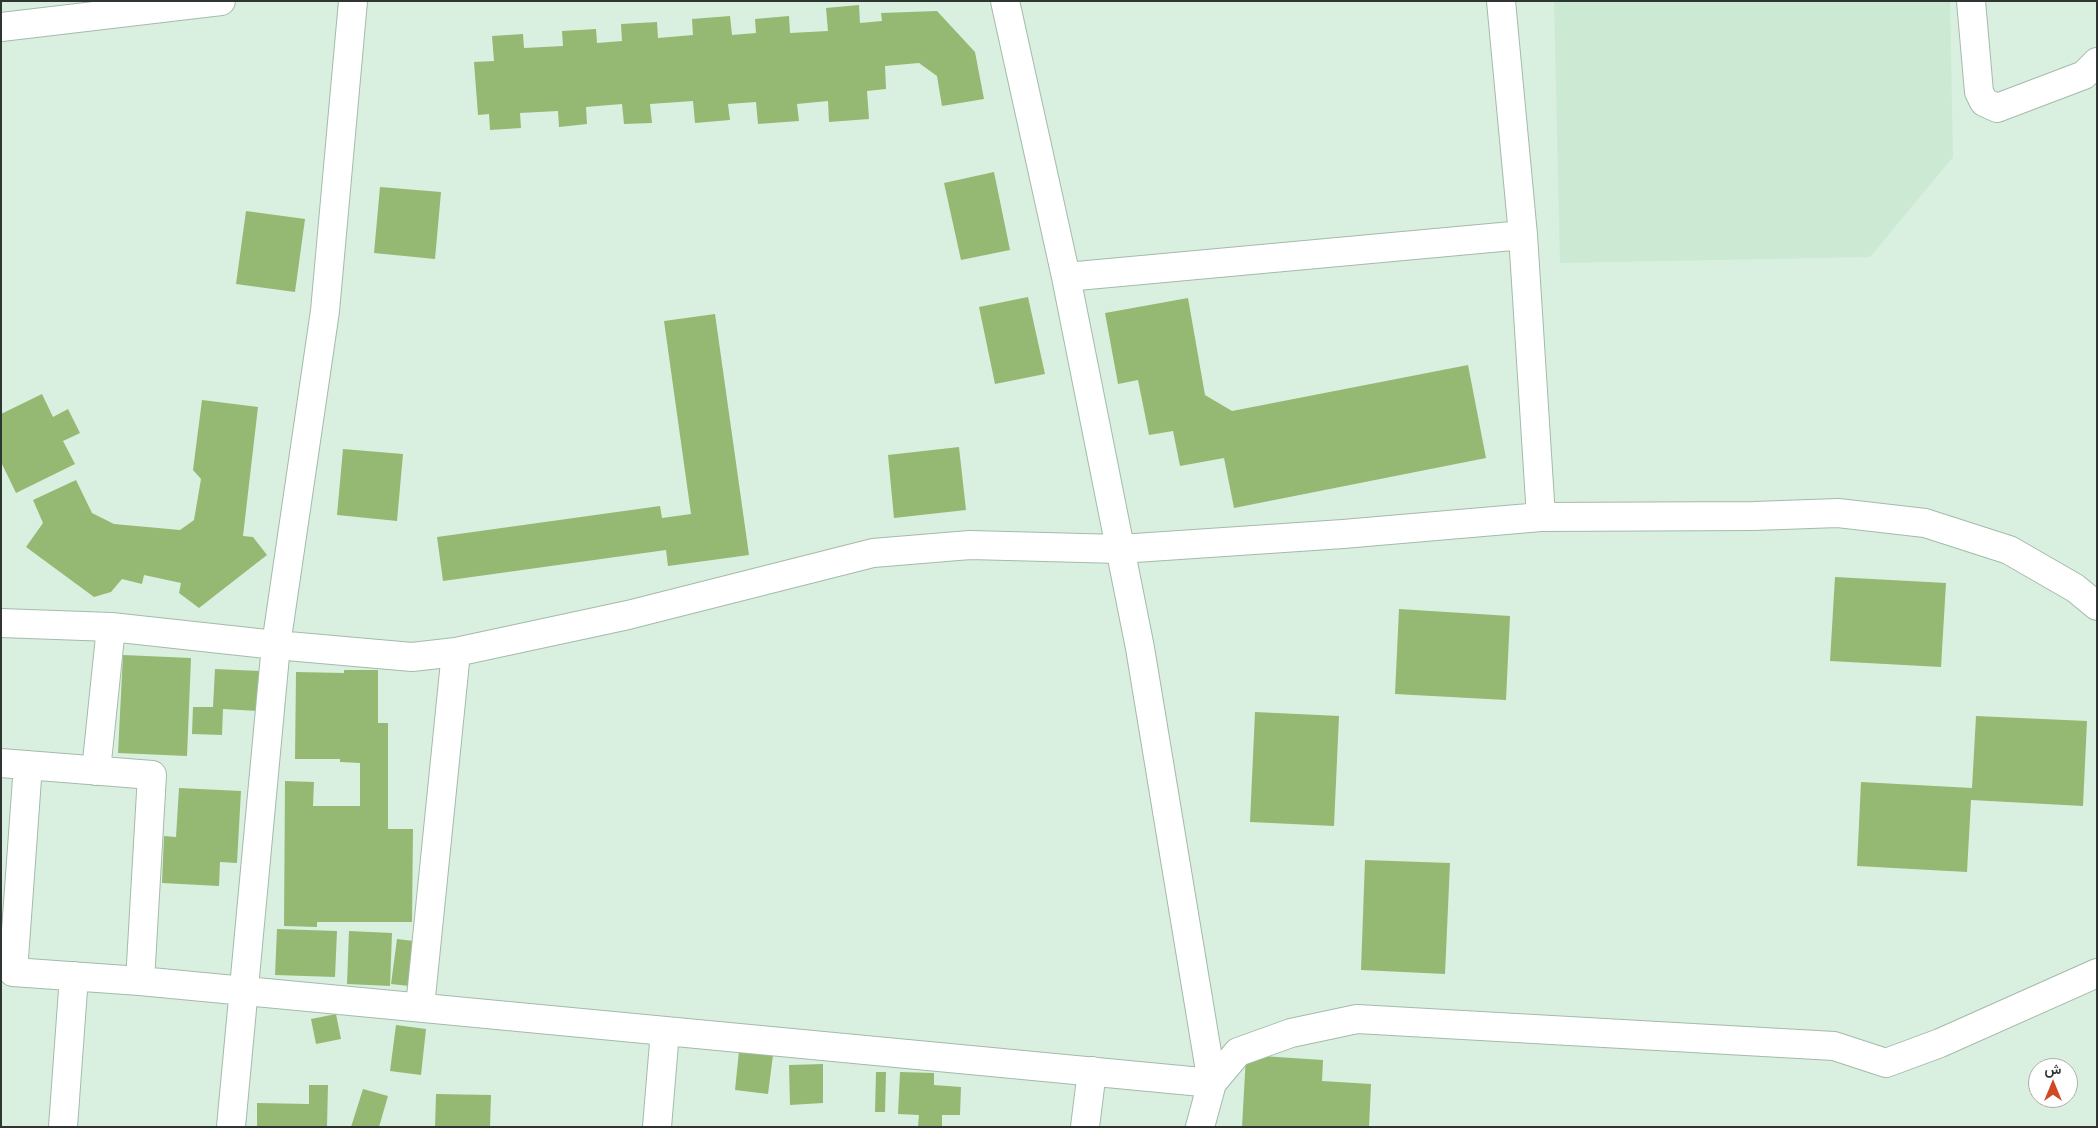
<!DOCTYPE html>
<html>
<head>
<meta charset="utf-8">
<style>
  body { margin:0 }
  #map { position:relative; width:2098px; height:1128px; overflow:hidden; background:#d9f0e0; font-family:Lora,Vazirmatn,serif }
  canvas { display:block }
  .frame { position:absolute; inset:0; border:2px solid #2d3630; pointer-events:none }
  .north { position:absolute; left:2028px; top:1058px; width:50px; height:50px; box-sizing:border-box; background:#fff; border:1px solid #abafac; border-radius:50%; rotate:0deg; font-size:14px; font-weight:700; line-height:20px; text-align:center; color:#2d3630 }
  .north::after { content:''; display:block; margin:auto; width:18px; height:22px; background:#d14824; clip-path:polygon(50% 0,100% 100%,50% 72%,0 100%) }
</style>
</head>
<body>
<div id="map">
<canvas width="2098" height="1128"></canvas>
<div class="frame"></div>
<div class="north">ش</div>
</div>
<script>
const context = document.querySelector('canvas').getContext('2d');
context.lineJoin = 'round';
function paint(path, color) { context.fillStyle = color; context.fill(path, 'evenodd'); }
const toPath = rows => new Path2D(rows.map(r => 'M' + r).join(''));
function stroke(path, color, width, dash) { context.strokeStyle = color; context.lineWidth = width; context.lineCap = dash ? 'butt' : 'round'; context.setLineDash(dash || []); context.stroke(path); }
const built = toPath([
  [1554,1,1950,1,1953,157,1870,257,1560,263]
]);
const building = toPath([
  [859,5,860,23,882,21,881,13,937,11,975,52,984,99,942,106,937,76,919,63,885,66,886,89,867,91,869,119,829,122,828,101,797,104,799,121,758,124,756,102,728,104,730,120,695,123,693,101,650,104,652,123,624,124,622,104,586,107,587,124,559,127,558,111,520,113,521,128,490,130,489,114,478,115,474,62,494,61,492,36,523,34,524,48,563,46,562,31,596,29,597,43,622,41,621,24,657,22,658,38,693,35,692,19,730,16,732,35,756,33,755,19,789,16,790,33,828,31,826,8],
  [994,172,1010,250,961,260,944,183],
  [380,187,441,192,435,259,374,253],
  [246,211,305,219,295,292,236,284],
  [1028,297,1045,374,995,384,979,307],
  [1188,298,1205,395,1232,411,1468,365,1486,458,1234,508,1224,458,1180,466,1173,431,1149,435,1138,380,1118,384,1105,313],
  [715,314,749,555,668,566,666,550,443,581,437,537,660,506,662,518,691,514,664,321],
  [42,394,53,417,68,409,80,433,63,441,75,464,16,493,1,462,1,414],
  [202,400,258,407,243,536,253,537,267,555,199,608,179,593,181,583,144,575,142,584,122,579,111,592,94,597,26,547,43,523,33,500,76,480,92,513,114,524,180,530,194,520,201,479,193,470],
  [959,447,966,510,894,518,888,455],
  [343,449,403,454,397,521,337,515],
  [1835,577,1946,583,1941,667,1830,661],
  [1399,609,1510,616,1506,700,1395,694],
  [123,655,191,658,187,756,118,753],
  [215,669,260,671,258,711,223,709,222,735,192,734,193,707,213,707],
  [344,670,378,670,378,723,388,723,388,829,413,829,412,922,317,922,317,927,284,926,285,781,314,782,313,806,360,806,360,763,340,762,340,759,295,759,296,672,344,673],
  [1255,712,1339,716,1334,826,1250,822],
  [1976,716,2087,721,2083,806,1971,800,1967,872,1857,866,1861,782,1972,788],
  [179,788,241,791,237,863,220,862,219,886,162,883,164,836,176,837],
  [1365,860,1450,863,1445,974,1361,970],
  [277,929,337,931,335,977,275,975],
  [349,931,392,933,390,986,347,984],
  [397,939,414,941,409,986,391,984],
  [336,1014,341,1039,316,1044,311,1019],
  [396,1025,426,1029,421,1075,390,1071],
  [739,1051,773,1055,768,1094,735,1090],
  [1246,1055,1323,1060,1322,1081,1371,1084,1369,1127,1242,1127],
  [823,1064,823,1103,790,1105,789,1065],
  [876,1072,886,1072,885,1112,875,1112],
  [900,1072,934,1073,934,1085,961,1087,960,1115,942,1115,942,1127,918,1127,919,1115,898,1114],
  [309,1085,328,1085,327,1127,257,1127,257,1103,309,1104],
  [363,1089,388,1096,379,1127,351,1127],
  [436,1094,491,1095,490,1127,435,1127]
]);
const minor = toPath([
  [1501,1,1523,235,1541,517],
  [1971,1,1979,92,1984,102,1997,108,2084,75,2097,62],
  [1,27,221,1],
  [1066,277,1523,235],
  [1,623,111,627,276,645,412,657,456,652,628,615,873,553,970,545,1120,549,1343,534,1541,517,1754,516,1838,513,1925,523,2009,550,2075,588,2097,606],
  [1,763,152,775,140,981],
  [28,765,13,972,140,981,1212,1083,1140,648,1066,277,1005,1],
  [96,771,111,627],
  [420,1007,456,652],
  [63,1127,74,976],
  [231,1127,276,645,325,311,353,1],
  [657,1127,665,1031],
  [1085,1127,1092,1071],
  [1200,1127,1212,1083,1238,1052,1291,1033,1357,1019,1834,1046,1886,1063,1940,1043,2097,973]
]);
paint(built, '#cbe9d3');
paint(building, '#95b972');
stroke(minor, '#a4baaa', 30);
stroke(minor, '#fff', 28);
</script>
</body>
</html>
